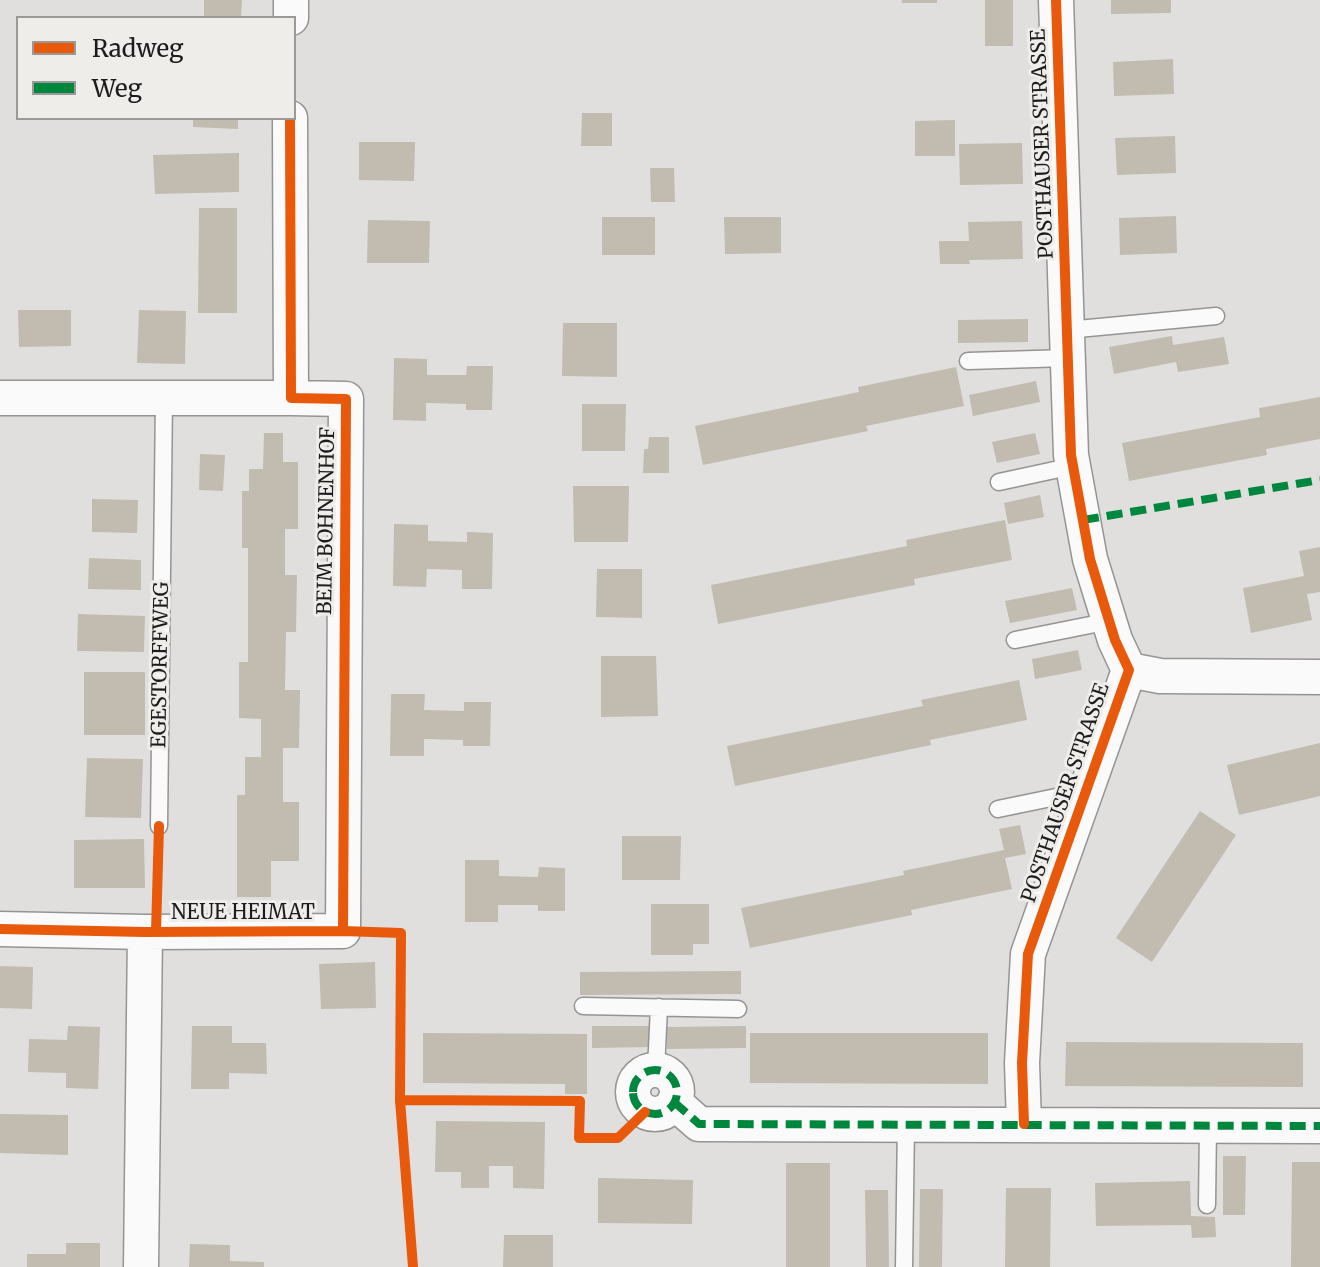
<!DOCTYPE html>
<html>
<head>
<meta charset="utf-8">
<style>
  body { margin:0 }
  #map { position:relative; width:1320px; height:1267px; overflow:hidden; background:#e1dfde; font-family:Merriweather,serif }
  canvas { display:block }
  .legend { position:absolute; left:16px; top:16px; width:280px; height:104px; box-sizing:border-box; background:#efedea; border:2px solid #9b9998; margin:0; padding:10px 14px; list-style:none; font-size:24px; color:#1d1c1c }
  .legend li { display:flex; align-items:center; gap:16px; height:40px }
  .legend b { width:40px; border:2px solid #9b9998 }
</style>
</head>
<body>
<div id="map">
<canvas width="1320" height="1267"></canvas>
<ul class="legend">
<li><b style="height:10px;background:#e8590c"></b>Radweg</li>
<li><b style="height:10px;background:#00873e"></b>Weg</li>
</ul>
</div>
<script>
const context = document.querySelector('canvas').getContext('2d');
context.lineJoin = 'round';
function paint(path, color) { context.fillStyle = color; context.fill(path, 'evenodd'); }
const toPath = rows => new Path2D(rows.map(r => 'M' + r).join(''));
function stroke(path, color, width, dash) { context.strokeStyle = color; context.lineWidth = width; context.lineCap = dash ? 'butt' : 'round'; context.setLineDash(dash || []); context.stroke(path); }
function write(font, color, halo, rows, align = 'center') {
  context.font = font + ' Merriweather,serif'; context.lineWidth = 6; context.setLineDash([]); context.textBaseline = 'middle'; context.strokeStyle = halo; context.fillStyle = color; for (const [text, x, y, turn = 0] of rows) {
    context.save(); context.translate(x, y); context.rotate((+turn || 0) * Math.PI / 180); context.textAlign = isNaN(turn) ? turn : align; if (halo) context.strokeText(text, 0, 0); context.fillText(text, 0, 0); context.restore();
  }
}
const building = toPath([
  [204,0,242,0,241,18,204,18],
  [902,0,937,0,937,3,902,3],
  [985,0,1013,0,1013,46,985,46],
  [1111,0,1171,0,1171,13,1111,14],
  [1173,59,1174,94,1114,96,1113,62],
  [582,113,612,113,612,146,581,146],
  [193,118,238,118,238,129,193,127],
  [955,120,955,156,915,156,915,121],
  [1175,136,1176,173,1117,175,1115,138],
  [359,142,415,142,414,181,359,180],
  [1022,143,1023,184,960,185,959,144],
  [239,153,239,192,155,194,153,155],
  [650,168,674,168,675,202,651,202],
  [199,208,237,208,237,313,198,313],
  [1176,216,1177,253,1120,255,1119,218],
  [602,217,655,217,655,255,602,255],
  [724,217,781,217,781,253,725,254],
  [368,220,430,221,429,263,367,263],
  [1022,221,1023,259,969,260,970,264,940,264,939,241,969,241,968,222],
  [18,310,71,310,71,346,19,347],
  [139,310,186,311,185,364,137,363],
  [1028,319,1028,342,958,343,958,320],
  [563,323,617,323,617,377,562,376],
  [1172,336,1173,345,1224,337,1229,364,1178,372,1176,362,1114,374,1109,347],
  [394,358,427,359,427,375,466,375,467,366,493,366,492,410,466,410,466,404,426,403,426,421,393,420],
  [956,367,964,406,866,426,868,431,703,465,695,426,859,392,858,387],
  [1036,381,1040,402,973,416,969,395],
  [1320,397,1320,439,1266,449,1267,455,1129,481,1122,443,1260,417,1259,408],
  [582,404,626,404,625,451,582,451],
  [264,433,283,433,283,462,298,462,298,529,285,529,285,575,297,575,296,632,286,632,285,690,300,690,299,748,283,748,283,802,299,802,299,861,271,861,271,897,237,897,237,795,245,795,245,757,261,757,261,719,239,718,239,662,248,662,248,548,242,548,242,491,249,491,249,469,263,469],
  [1035,433,1040,454,997,463,992,442],
  [649,437,669,437,669,473,643,473,644,449,648,449],
  [200,454,225,455,223,491,199,490],
  [573,486,629,486,628,542,574,542],
  [1040,495,1044,517,1008,524,1004,503],
  [92,499,138,500,137,533,92,532],
  [1005,520,1012,560,914,579,915,585,718,624,711,585,907,546,906,540],
  [394,524,428,525,428,541,467,542,467,532,493,533,492,589,462,589,462,570,427,569,426,587,393,586],
  [1320,547,1320,592,1307,594,1312,620,1251,633,1243,588,1304,576,1299,551],
  [89,558,141,560,141,590,88,589],
  [597,569,642,569,642,618,596,617],
  [1072,588,1077,610,1010,623,1005,601],
  [78,614,145,616,144,652,77,651],
  [1078,650,1082,670,1035,679,1032,659],
  [601,656,656,656,658,716,601,717],
  [84,672,145,672,145,735,84,735],
  [1019,680,1027,720,930,740,931,745,735,786,727,746,923,706,921,700],
  [391,694,425,694,424,710,464,711,464,702,491,702,490,746,463,746,463,740,424,739,424,756,390,756],
  [1320,743,1320,796,1239,815,1227,765],
  [87,758,143,759,141,818,85,817],
  [1200,811,1236,835,1152,962,1116,938],
  [1020,825,1026,854,1005,858,1012,889,911,910,912,915,750,948,741,908,904,875,903,871,1004,850,999,829],
  [622,836,681,836,680,880,622,880],
  [144,839,145,888,74,888,74,840],
  [465,860,499,860,499,876,538,877,539,867,565,868,565,911,538,911,538,905,498,905,498,922,465,922],
  [651,904,709,904,709,944,693,944,693,955,651,955],
  [375,962,376,1008,321,1009,319,964],
  [0,966,33,967,32,1009,0,1008],
  [741,971,741,994,580,995,580,972],
  [68,1026,100,1027,98,1089,66,1088,66,1073,28,1072,29,1039,67,1040],
  [192,1026,232,1026,232,1043,266,1043,267,1074,229,1073,229,1089,191,1089],
  [592,1026,651,1026,651,1047,592,1048],
  [746,1026,746,1048,667,1049,666,1027],
  [423,1033,587,1034,587,1094,565,1094,565,1084,423,1083],
  [750,1033,988,1033,988,1084,750,1083],
  [1066,1042,1303,1043,1303,1087,1065,1086],
  [0,1114,68,1115,68,1155,0,1153],
  [436,1121,545,1122,544,1189,513,1188,513,1166,489,1166,489,1188,461,1188,461,1172,435,1172],
  [1223,1156,1246,1156,1245,1215,1223,1215],
  [1292,1162,1320,1162,1320,1267,1291,1267],
  [786,1163,830,1163,830,1267,786,1267],
  [598,1178,693,1180,692,1224,598,1223],
  [1190,1181,1191,1216,1215,1217,1216,1237,1192,1238,1191,1225,1096,1226,1095,1183],
  [1006,1188,1051,1188,1050,1267,1005,1267],
  [920,1189,943,1189,942,1267,919,1267],
  [865,1190,888,1190,889,1267,866,1267],
  [504,1235,553,1235,553,1267,503,1267],
  [66,1243,100,1243,100,1267,27,1267,27,1254,66,1254],
  [190,1244,230,1245,230,1261,264,1262,264,1267,189,1267]
]);
const service = toPath([
  [1067,330,1216,316],
  [968,361,1068,358],
  [999,482,1073,466],
  [1015,640,1110,621],
  [998,809,1056,797,1080,808],
  [159,826,164,399],
  [583,1006,738,1009],
  [656,1070,659,1007],
  [1207,1205,1208,1125],
  [904,1267,906,1124]
]);
const minor = toPath([
  [291,18,291,0],
  [0,398,291,398],
  [1129,670,1160,676,1320,677],
  [0,929,145,932,343,931,346,399,291,398,290,118],
  '633 1092a22 22 0 1 1 44 0a22 22 0 1 1-44 0Z',
  [674,1102,699,1124,1320,1126],
  [1024,1124,1022,1063,1028,954,1129,670,1115,640,1090,559,1071,455,1056,0],
  [141,1267,145,932]
]);
const quiet = toPath([
  [1083,520,1320,480],
  '633 1092a22 22 0 1 1 44 0a22 22 0 1 1-44 0Z',
  [674,1102,699,1124,1320,1126]
]);
const cycleway = toPath([
  [290,118,291,398,346,399,343,931],
  [0,929,145,932,343,931,401,933,400,1100,413,1267],
  [156,932,159,826],
  [400,1100,580,1101,579,1138,618,1138,645,1112],
  [1024,1124,1022,1063,1028,954,1129,670,1115,640,1090,559,1071,455,1056,0]
]);
const streetNames = [
  ["POSTHAUSER STRASSE",1043,144,-92],
  ["BEIM BOHNENHOF",327,521,-89],
  ["EGESTORFFWEG",161,665,-89],
  ["POSTHAUSER STRASSE",1066,793,-71],
  ["NEUE HEIMAT",243,913]
];
paint(building, '#c1bbb0');
stroke(service, '#969493', 19);
stroke(minor, '#969493', 37);
stroke(service, '#fafafa', 16);
stroke(minor, '#fafafa', 34);
stroke(quiet, '#00873e', 8, [16, 8]);
stroke(cycleway, '#e8590c', 10);
write('20px', '#1d1c1c', '#efedea', streetNames);
</script>
</body>
</html>
